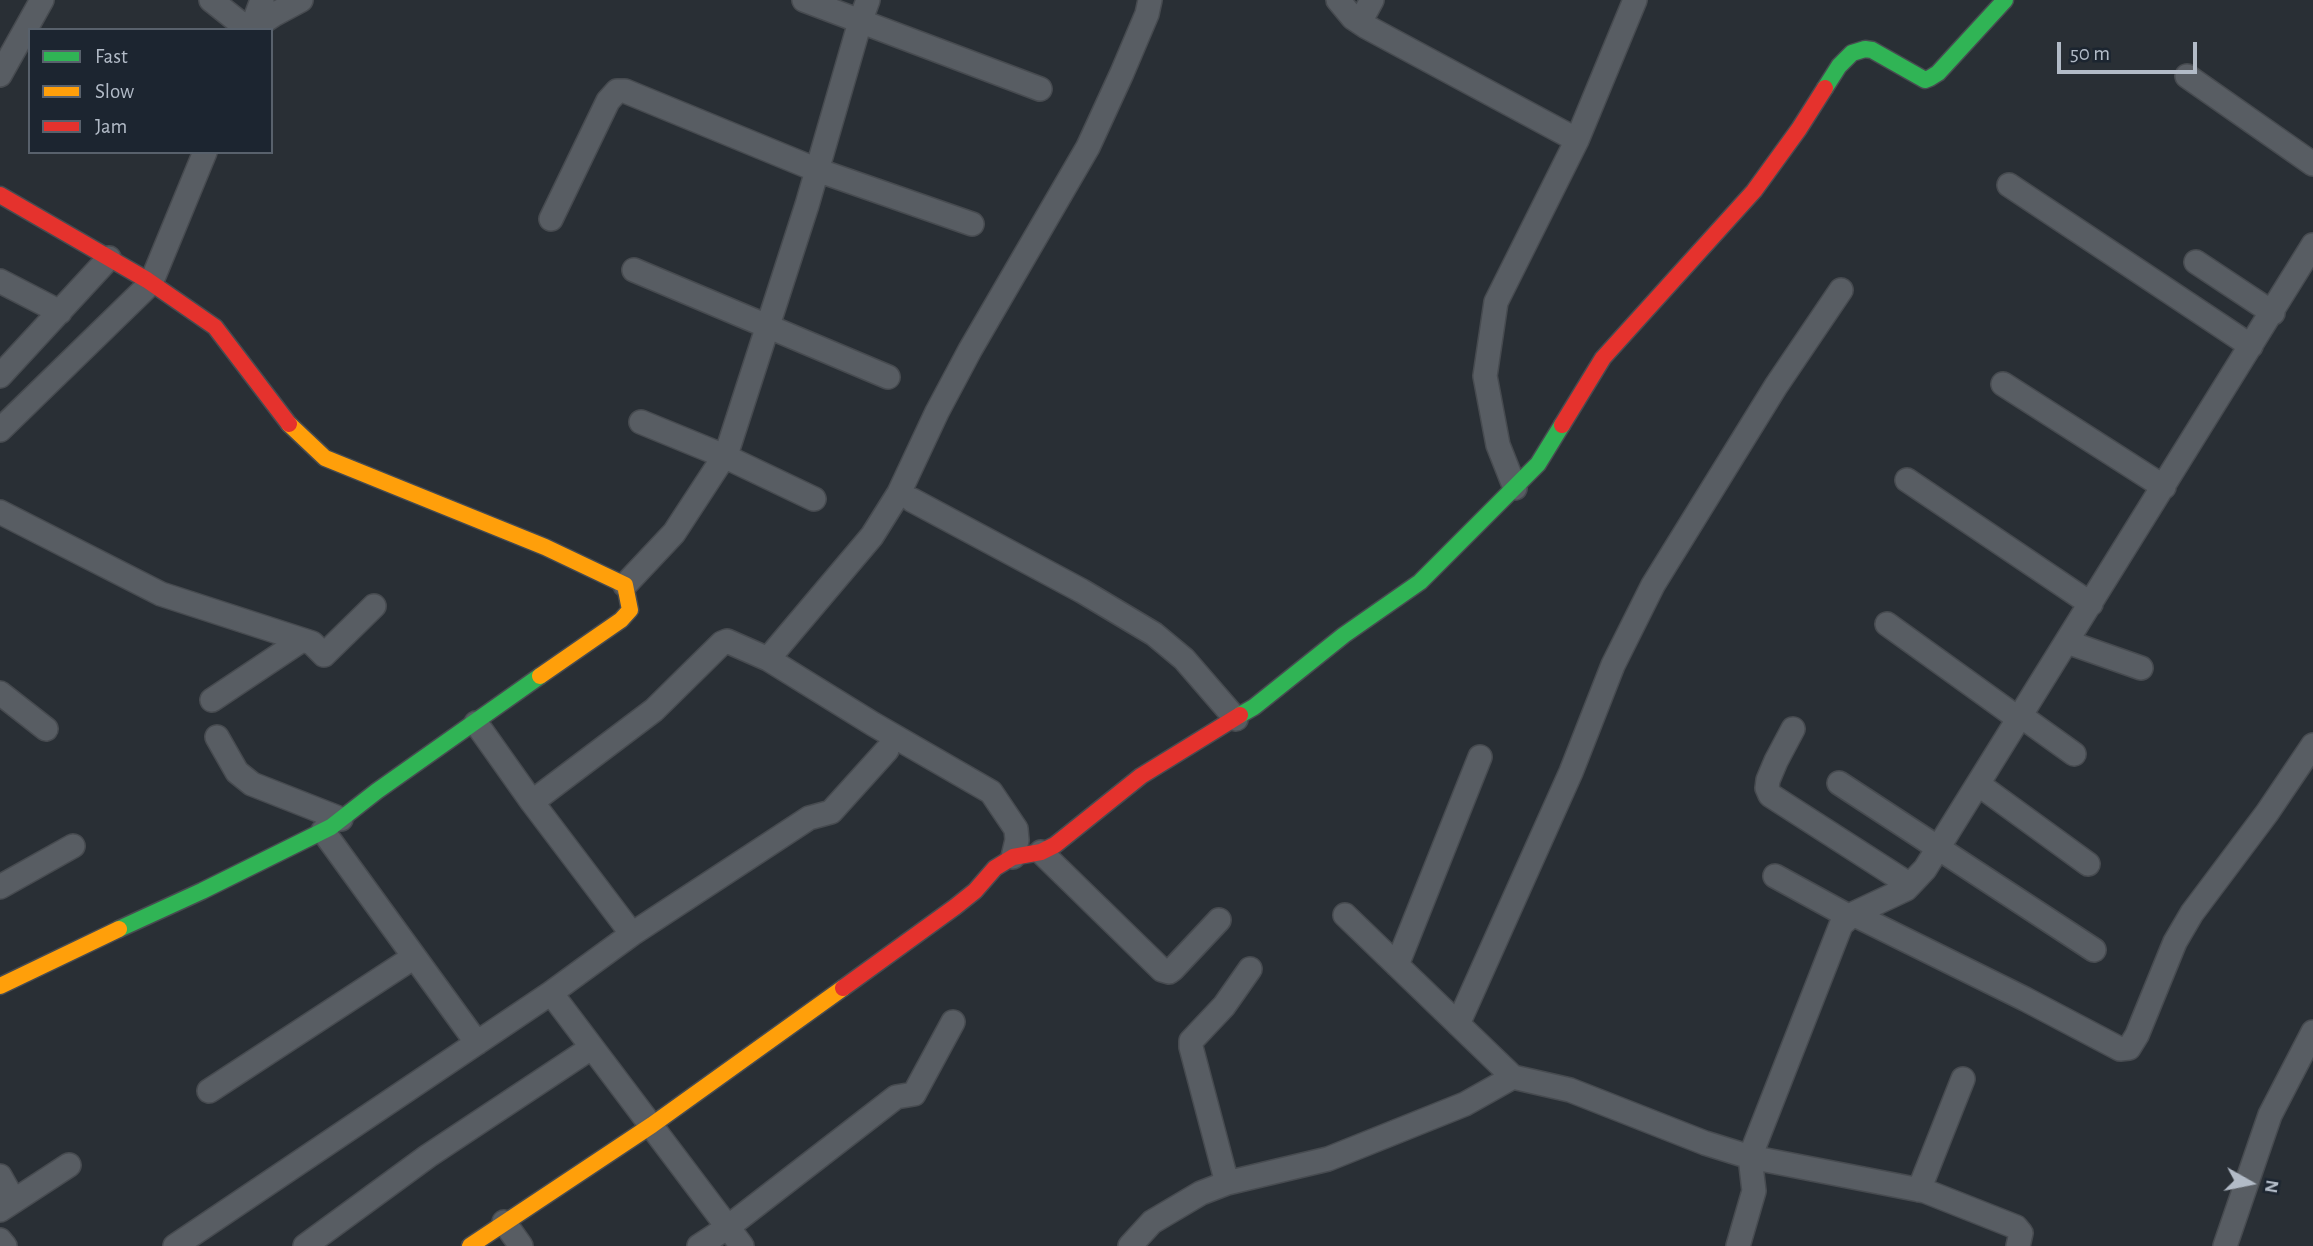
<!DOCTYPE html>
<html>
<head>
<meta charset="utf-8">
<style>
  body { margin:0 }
  #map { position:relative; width:2313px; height:1246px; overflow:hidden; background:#292f35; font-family:"Alegreya Sans",sans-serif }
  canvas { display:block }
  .legend { position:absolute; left:28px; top:28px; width:245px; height:126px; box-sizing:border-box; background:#1c2530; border:2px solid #58616c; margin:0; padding:9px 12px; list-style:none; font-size:21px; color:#b2bbc7 }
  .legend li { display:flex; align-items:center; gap:14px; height:35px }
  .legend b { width:35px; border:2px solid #58616c }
  .north { position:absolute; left:2215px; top:1148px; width:70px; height:70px; -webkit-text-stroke:5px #1c2530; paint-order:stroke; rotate:99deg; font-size:19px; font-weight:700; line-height:28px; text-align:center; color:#b2bbc7 }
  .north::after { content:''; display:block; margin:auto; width:24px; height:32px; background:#b2bbc7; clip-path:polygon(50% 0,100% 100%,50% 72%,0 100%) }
  .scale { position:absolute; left:2057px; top:42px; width:140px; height:32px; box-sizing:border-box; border:4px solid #b2bbc7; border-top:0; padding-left:9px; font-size:21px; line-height:24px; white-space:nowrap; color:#b2bbc7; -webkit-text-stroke:5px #1c2530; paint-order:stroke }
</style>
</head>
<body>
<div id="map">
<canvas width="2313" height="1246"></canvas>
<ul class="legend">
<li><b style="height:9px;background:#30b455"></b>Fast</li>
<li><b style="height:9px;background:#ff9f0a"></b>Slow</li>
<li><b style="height:9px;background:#e5322d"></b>Jam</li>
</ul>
<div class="north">N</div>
<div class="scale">50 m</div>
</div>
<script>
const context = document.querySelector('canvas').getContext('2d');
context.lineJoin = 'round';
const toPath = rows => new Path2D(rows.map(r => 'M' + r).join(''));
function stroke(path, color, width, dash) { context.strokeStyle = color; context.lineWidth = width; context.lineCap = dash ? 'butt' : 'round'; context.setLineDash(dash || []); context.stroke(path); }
const street = toPath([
  [211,0,249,30],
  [804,0,1040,89],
  [1338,0,1353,18,1365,26,1577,140],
  [1360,22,1372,0],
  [251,30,275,14,301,0],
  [251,30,262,0],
  [0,75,42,0],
  [2187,76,2313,164],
  [2009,185,2251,346],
  [551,219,608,101,617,91,625,91,817,170,972,224],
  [2196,262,2273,313],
  [634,270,888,377],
  [0,281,60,312],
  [0,376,109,258],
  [2003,384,2164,487],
  [641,422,724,456,814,499],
  [0,430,151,283,205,152],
  [1907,480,2091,604],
  [1515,488,1498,445,1485,376,1496,302,1577,140,1635,0],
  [912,500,1082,591,1154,634,1184,659,1236,719],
  [0,512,161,594,312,643,324,655,374,606],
  [625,585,674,533,727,452,807,205,860,22,868,0],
  [1887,624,2019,719],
  [2067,642,2141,668],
  [768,659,872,536,899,493,937,412,970,350,1088,147,1122,73,1147,14,1150,0],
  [0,693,46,729],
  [212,700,302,640],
  [2021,716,2074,754],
  [476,723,532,802,632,934,551,993,742,1246],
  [1793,729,1776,761,1768,780,1767,788,1770,795,1910,885],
  [217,737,237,772,252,784,341,819],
  [1839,783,2094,950],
  [1978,784,2088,864],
  [532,802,654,710,722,643,727,641,768,659,873,724,991,792,1016,829,1017,840,1013,857],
  [323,831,477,1043],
  [1041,852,1162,970,1169,972,1173,969,1219,920],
  [1775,876,1850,917],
  [0,887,73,846],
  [1853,914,2025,999,2120,1049,2129,1048,2137,1035,2175,942,2192,913,2267,813,2313,745],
  [1345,915,1513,1077],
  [632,934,809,818,831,812,887,750],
  [1397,965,1480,757],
  [1458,1024,1571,772,1613,665,1653,585,1776,386,1841,290],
  [209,1091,414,957],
  [0,1176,14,1201],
  [1227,1183,1191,1047,1191,1041,1224,1006,1250,969],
  [1919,1190,1963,1079],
  [0,1210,69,1165],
  [504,1222,521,1246],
  [0,1240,5,1246],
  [175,1246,551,993],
  [305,1246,428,1156,591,1048],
  [699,1246,728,1227,896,1097,914,1094,953,1022],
  [1130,1246,1152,1222,1201,1193,1227,1183,1328,1159,1465,1104,1513,1077,1570,1090,1705,1143,1750,1157,1925,1191,2016,1227,2021,1233,2018,1246],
  [1738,1246,1754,1191,1750,1157,1841,925,1853,914,1906,889,1925,869,2313,245],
  [2225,1246,2270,1115,2313,1032]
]);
const fast = toPath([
  [1825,88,1839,66,1852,53,1865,49,1872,50,1925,80,1930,78,1938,73,2005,0],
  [1240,715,1254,707,1344,635,1420,582,1538,464,1562,425],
  [119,929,202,891,331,827,377,791,540,676]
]);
const slow = toPath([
  [289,424,325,458,545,547,625,585,630,610,621,620,540,676],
  [0,986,119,929],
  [470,1246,652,1125,843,988]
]);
const jam = toPath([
  [0,195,147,280,215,327,289,424],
  [1562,425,1603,358,1754,191,1799,129,1825,88],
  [843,988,955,907,975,891,995,868,1013,857,1041,852,1055,845,1141,776,1240,715]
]);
stroke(street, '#474b50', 26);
stroke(fast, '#474b50', 19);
stroke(slow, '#474b50', 19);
stroke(jam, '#474b50', 19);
stroke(street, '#585d63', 23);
stroke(fast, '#30b455', 16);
stroke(slow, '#ff9f0a', 16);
stroke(jam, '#e5322d', 16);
</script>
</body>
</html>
